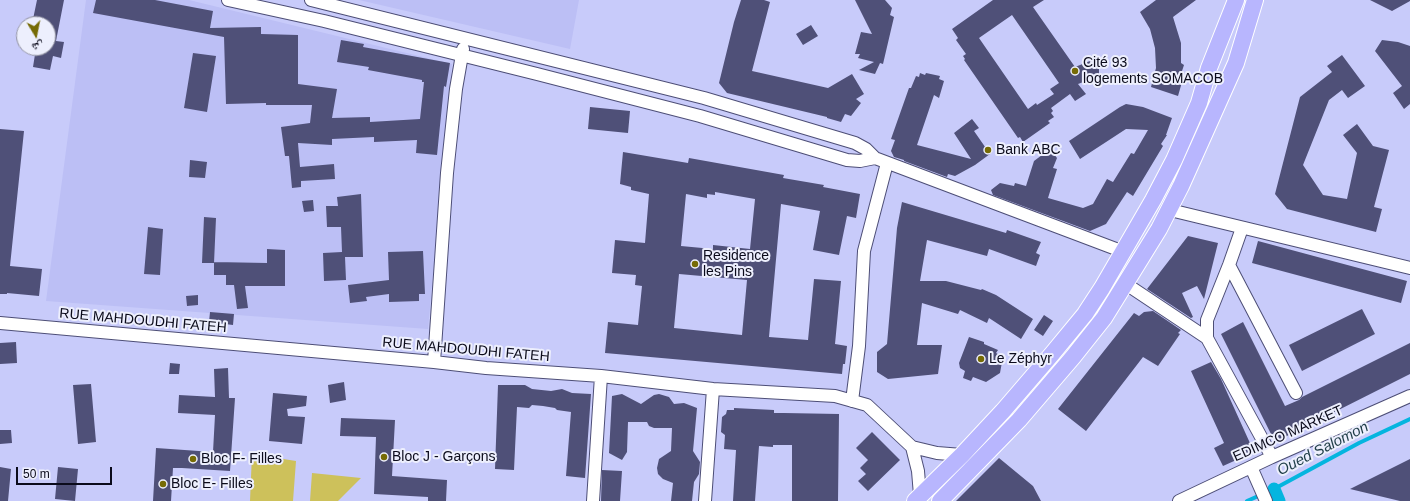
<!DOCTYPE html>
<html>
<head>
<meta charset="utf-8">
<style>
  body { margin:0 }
  #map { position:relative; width:1410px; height:501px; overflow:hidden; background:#c8cbfa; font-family:Arial,"Noto Naskh Arabic",sans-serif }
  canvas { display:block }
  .north { position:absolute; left:16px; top:16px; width:40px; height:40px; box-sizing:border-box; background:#edeffd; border:1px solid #9394a3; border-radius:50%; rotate:170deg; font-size:11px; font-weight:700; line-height:16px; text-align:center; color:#0b0b1b }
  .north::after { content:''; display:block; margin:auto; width:14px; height:18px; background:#766b05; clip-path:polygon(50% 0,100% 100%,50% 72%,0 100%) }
  .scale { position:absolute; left:16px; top:467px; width:96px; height:18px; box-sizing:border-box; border:2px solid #0b0b1b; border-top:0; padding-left:5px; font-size:12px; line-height:14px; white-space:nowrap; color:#0b0b1b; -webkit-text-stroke:3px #edeffd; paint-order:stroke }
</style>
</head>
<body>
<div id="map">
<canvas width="1410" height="501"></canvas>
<div class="north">ش</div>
<div class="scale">50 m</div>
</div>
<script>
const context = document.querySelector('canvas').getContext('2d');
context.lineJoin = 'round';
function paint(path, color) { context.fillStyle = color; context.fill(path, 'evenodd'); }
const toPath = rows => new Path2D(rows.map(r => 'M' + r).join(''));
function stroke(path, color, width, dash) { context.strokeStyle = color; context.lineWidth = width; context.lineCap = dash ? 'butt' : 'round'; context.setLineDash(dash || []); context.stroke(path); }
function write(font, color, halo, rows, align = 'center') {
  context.font = font + ' Arial,sans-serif'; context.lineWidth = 4; context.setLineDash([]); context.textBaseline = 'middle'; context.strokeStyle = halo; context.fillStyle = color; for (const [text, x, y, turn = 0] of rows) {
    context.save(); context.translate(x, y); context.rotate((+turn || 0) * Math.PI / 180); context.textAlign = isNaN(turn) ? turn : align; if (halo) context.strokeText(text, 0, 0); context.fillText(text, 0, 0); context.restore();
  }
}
const built = toPath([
  [86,0,189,0,452,64,428,329,46,301],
  [359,0,579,0,570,49]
]);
const green = toPath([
  [252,454,296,461,293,501,250,501],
  [312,473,361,478,338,501,310,501]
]);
const stream = toPath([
  [1247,501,1274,489,1359,443,1410,419]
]);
const canal = toPath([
  [1274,489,1279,501]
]);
const building = toPath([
  [37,0,64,0,56,41,64,42,61,58,53,56,50,70,33,67,36,48,48,48,48,24,32,24],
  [96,0,155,0,213,11,210,28,261,27,261,34,298,35,298,84,337,89,332,118,370,117,370,122,420,119,424,82,422,82,422,80,368,70,369,67,337,62,341,40,364,44,363,47,450,63,446,87,444,86,437,155,416,153,417,140,374,142,374,137,332,139,332,145,298,143,300,167,334,164,335,179,301,181,301,187,292,188,289,156,285,156,281,127,310,123,312,105,266,105,266,103,226,104,224,37,93,13],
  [741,0,764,0,770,2,752,71,828,88,852,74,864,94,856,99,861,103,851,116,845,114,841,122,827,118,827,117,727,93,719,83,734,22],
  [855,0,885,0,892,8,890,15,894,17,883,64,880,63,875,74,859,70,874,62,858,58,860,54,855,54,861,32,872,34],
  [993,0,1044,0,1033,7,1075,67,1090,61,1096,63,1099,68,1099,74,1097,77,1078,84,1086,94,1075,101,1070,94,1051,108,1053,111,1051,113,1054,117,1048,121,1050,123,1023,142,1020,137,1018,138,964,60,965,59,963,56,966,54,956,40,958,38,952,29],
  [1012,15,1059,83,1050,89,1054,94,1037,105,1036,103,1028,109,979,38],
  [1156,0,1196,0,1173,17,1181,43,1181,63,1184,65,1181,74,1184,75,1178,96,1151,87,1156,68,1155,48,1150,29,1140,12],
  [1370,0,1410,0,1410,1,1392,11],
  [811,25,818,36,803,45,796,34],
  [1382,40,1398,42,1410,46,1410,104,1404,109,1393,93,1402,86,1375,51],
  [193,53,216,56,207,112,184,108],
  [1342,55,1365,86,1348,98,1342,90,1329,100,1303,165,1323,195,1347,199,1357,153,1343,135,1357,124,1373,146,1389,150,1374,207,1382,209,1376,232,1287,209,1275,194,1300,97,1332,72,1327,66],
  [920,73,925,75,926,73,940,76,939,79,944,81,939,98,934,95,917,145,971,159,954,133,972,119,979,128,974,131,990,154,975,165,955,176,948,174,947,177,904,161,904,160,894,157,891,151,895,140,891,139,909,88,911,88,916,76,919,77],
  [1126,104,1143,107,1172,118,1166,135,1167,135,1161,144,1163,146,1133,196,1127,192,1106,224,1090,231,993,195,991,190,1000,183,1014,186,1015,183,1026,186,1034,161,1050,149,1057,158,1053,168,1057,169,1048,198,1083,208,1093,204,1107,179,1113,182,1131,153,1134,154,1148,130,1126,129,1080,159,1069,141,1120,107],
  [590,107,630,111,628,133,588,129],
  [0,129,24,131,10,266,42,269,39,296,7,293,7,294,0,294],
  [623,152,688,163,689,158,784,175,783,178,824,185,823,187,860,194,856,218,847,216,839,255,813,250,820,211,781,204,769,337,808,340,814,279,841,281,835,344,847,346,845,364,843,364,842,374,605,353,608,322,638,325,642,286,635,285,636,275,612,273,615,240,645,243,649,194,631,190,631,187,620,184],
  [715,192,755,199,750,249,713,245,713,249,681,246,686,194,707,198,707,194,715,195],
  [679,274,747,280,742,335,674,328],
  [190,160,207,162,205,178,189,177],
  [361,194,363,257,345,257,346,280,324,281,323,253,342,252,341,227,327,227,326,206,338,206,337,197],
  [313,200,314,211,304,212,302,201],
  [902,202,1006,233,1007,230,1041,242,1036,253,1040,255,1036,266,989,249,987,256,927,240,920,281,946,281,981,290,982,289,996,295,1033,319,1021,339,989,318,987,323,960,310,958,314,922,303,917,345,942,345,938,374,888,379,877,372,877,352,887,344,897,228],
  [204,217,216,218,214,263,202,263],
  [148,227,163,229,160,275,144,274],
  [1188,236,1218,243,1204,299,1197,286,1182,293,1193,317,1191,318,1147,289],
  [1258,241,1407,281,1401,303,1252,263],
  [267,249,285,250,285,286,245,286,248,308,237,309,234,285,226,285,226,275,214,275,214,262,267,263],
  [423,251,425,294,419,294,419,301,389,302,389,294,366,297,367,301,350,303,348,285,389,280,388,252],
  [198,295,198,305,187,306,186,296],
  [1362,309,1375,334,1302,371,1289,345],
  [1153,311,1181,330,1178,333,1180,334,1158,366,1143,357,1086,431,1058,409,1134,313,1139,316,1144,312],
  [210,312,234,314,233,325,209,322],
  [1044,315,1053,321,1043,336,1034,330],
  [1243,322,1285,406,1299,400,1302,397,1410,343,1410,374,1275,442,1221,334],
  [969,337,984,342,984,344,998,350,996,353,1001,356,1002,362,1000,373,986,382,973,377,971,381,963,378,965,371,960,368,959,363],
  [16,342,17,363,0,364,0,343],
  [1211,362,1221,379,1254,452,1223,466,1214,448,1224,443,1191,371],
  [170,363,180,364,179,374,169,374],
  [228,368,229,398,235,398,230,471,182,468,173,468,171,501,153,501,156,448,213,452,215,415,178,413,179,395,215,397,214,369],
  [344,382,346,400,330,403,328,385],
  [91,384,96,442,78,444,73,385],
  [498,385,525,385,532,389,551,391,562,389,572,393,591,394,585,478,566,476,571,412,557,410,555,408,543,406,532,405,529,408,517,407,514,470,495,469],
  [273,393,307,396,306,406,287,409,288,416,305,417,302,444,269,441],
  [622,394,641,404,654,395,659,394,669,397,674,404,684,403,697,408,693,451,700,462,699,474,694,482,692,501,671,501,673,483,663,479,658,474,657,468,659,459,671,451,672,428,654,428,649,426,647,422,628,422,627,452,622,460,609,453,612,396],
  [734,408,774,410,774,413,784,413,839,414,838,501,792,501,792,445,773,445,773,447,759,446,755,501,733,501,736,450,724,449,725,435,721,432,722,417,726,414,727,410,734,410],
  [341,418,395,420,392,476,447,480,446,501,428,501,428,497,374,494,376,437,340,436],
  [0,430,11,430,12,443,0,444],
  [872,432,900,460,868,491,858,481,866,474,860,468,868,460,856,448],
  [999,458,1033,486,1041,501,956,501],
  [1410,459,1410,501,1400,501,1350,489],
  [0,467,11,469,8,501,0,501],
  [58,467,78,469,75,501,55,499],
  [602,470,622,471,620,501,601,501]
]);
const minor = toPath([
  [228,0,324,21,537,74,700,116,847,160,860,161,875,158],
  [311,0,704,98,855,143,866,149,875,158,1124,252],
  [1170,210,1410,268],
  [1242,228,1229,265,1207,320,1207,338,1272,457],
  [1229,265,1296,393],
  [1126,284,1207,338],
  [0,323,434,362,486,368,601,376,713,389,835,396,867,405,912,447,937,453,962,455],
  [434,362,447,173,456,89,463,49],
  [852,401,859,346,864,251,887,163],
  [912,447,918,471,920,495],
  [1251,467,1266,501],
  [593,501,601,376],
  [705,501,713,389],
  [1179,501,1272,457,1410,396]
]);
const major = toPath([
  [915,501,962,455,1003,411,1052,354,1085,314,1102,288,1153,200,1174,160,1199,103,1209,68,1236,0],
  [940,501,1019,420,1073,357,1104,318,1130,276,1159,229,1181,186,1236,63,1255,0]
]);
const markers = [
  [1075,71,4,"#766b05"],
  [988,150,4,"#766b05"],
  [695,264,4,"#766b05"],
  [981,359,4,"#766b05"],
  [384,457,4,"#766b05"],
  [193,459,4,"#766b05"],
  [163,484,4,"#766b05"]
];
const poiNames = [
  ["Cité 93",1083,63],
  ["logements SOMACOB",1083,79],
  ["Bank ABC",996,150],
  ["Residence",703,256],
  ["les Pins",703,272],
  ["Le Zéphyr",989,359],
  ["Bloc J - Garçons",392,457],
  ["Bloc F- Filles",201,459],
  ["Bloc E- Filles",171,484]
];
const streetNames = [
  ["RUE MAHDOUDHI FATEH",143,321,5],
  ["RUE MAHDOUDHI FATEH",466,350,5],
  ["EDIMCO MARKET",1288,434,-24]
];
const waterNames = [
  ["Oued Salomon",1323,449,-27]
];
paint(built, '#bcbff5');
paint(green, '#cdc15b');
stroke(stream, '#05b5df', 4);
stroke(canal, '#05b5df', 13);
paint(building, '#4f5078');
stroke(minor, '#4d4e76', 14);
stroke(major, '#fff', 18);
stroke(minor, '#fff', 12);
stroke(major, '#b8b6fe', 16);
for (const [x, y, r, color] of markers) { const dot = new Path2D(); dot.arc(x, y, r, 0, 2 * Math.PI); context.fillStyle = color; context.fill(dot); stroke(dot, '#edeffd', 1.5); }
write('14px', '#0b0b1b', '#edeffd', poiNames, 'left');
write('14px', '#0b0b1b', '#edeffd', streetNames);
write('italic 15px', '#1f3d47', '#edeffd', waterNames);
</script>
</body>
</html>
